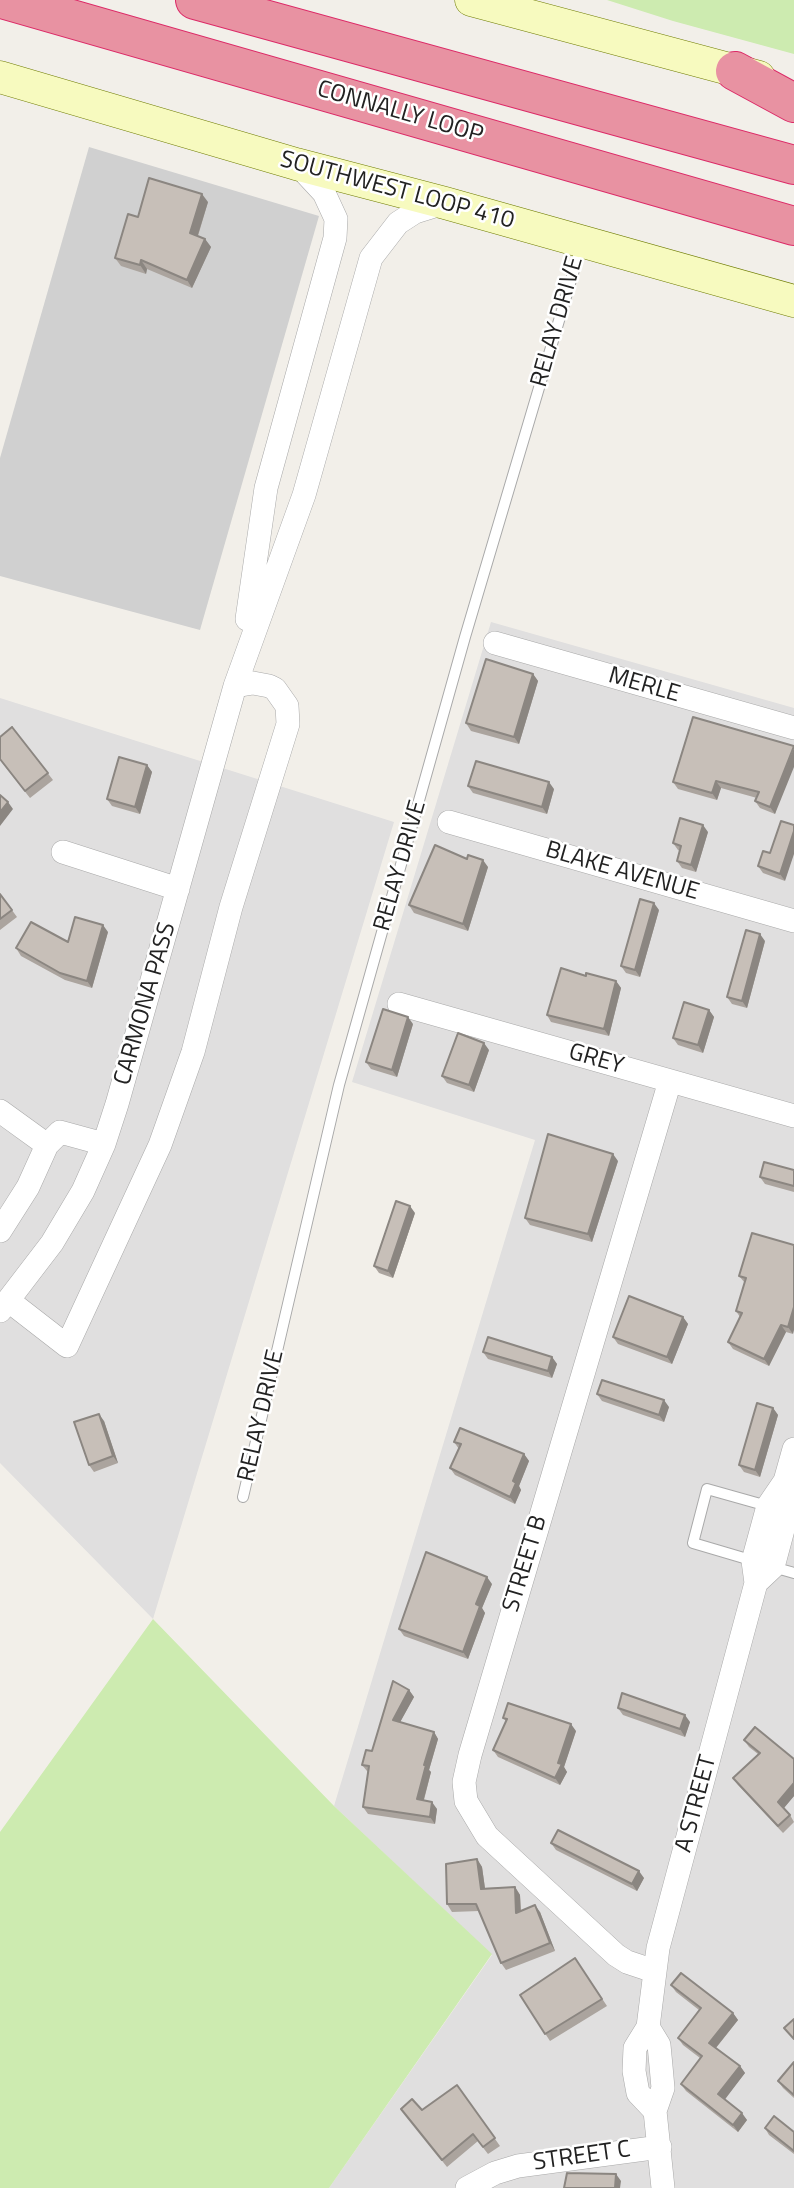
<!DOCTYPE html>
<html>
<head>
<meta charset="utf-8">
<style>
  body { margin:0 }
  canvas { display:block; background:#f2efe9 }
</style>
</head>
<body>
<canvas width="794" height="2188"></canvas>
<script>
const context = document.querySelector('canvas').getContext('2d');
context.lineJoin = 'round';
function paint(path, color) { context.fillStyle = color; context.fill(path, 'evenodd'); }
const toPath = rows => new Path2D(rows.map(r => 'M' + r).join(''));
function stroke(path, color, width, dash) { context.strokeStyle = color; context.lineWidth = width; context.lineCap = dash ? 'butt' : 'round'; context.setLineDash(dash || []); context.stroke(path); }
function write(font, color, halo, rows, align = 'center') {
  context.font = font + ' "Titillium Web",sans-serif'; context.lineWidth = 5; context.setLineDash([]); context.textBaseline = 'middle'; context.strokeStyle = halo; context.fillStyle = color; for (const [text, x, y, turn = 0] of rows) {
    context.save(); context.translate(x, y); context.rotate((+turn || 0) * Math.PI / 180); context.textAlign = isNaN(turn) ? turn : align; if (halo) context.strokeText(text, 0, 0); context.fillText(text, 0, 0); context.restore();
  }
}
const residential = toPath([
  [491,622,794,708,794,2188,329,2188,492,1955,334,1806,535,1140,352,1082],
  [0,698,394,822,153,1619,0,1463]
]);
const religious = toPath([
  [89,147,319,216,200,630,0,576,0,458]
]);
const grass = toPath([
  [607,0,794,0,794,54,673,21],
  [153,1619,334,1806,492,1954,329,2188,0,2188,0,1832]
]);
const lane = toPath([
  [243,1497,339,1085,465,637,582,243],
  [754,1561,693,1543,707,1489,771,1507],
  [773,1567,794,1573]
]);
const street = toPath([
  [247,619,266,488,335,238,336,219,324,193,299,166],
  [495,643,794,728],
  [449,822,794,921],
  [63,852,178,889],
  [399,1004,794,1116],
  [0,1111,47,1145],
  [0,1231,28,1187,47,1145,60,1132,104,1144],
  [9,1301,67,1346,160,1145,193,1052,231,907,288,724,287,706,275,689,269,686,253,683,235,686],
  [0,1311,52,1243,83,1191,104,1144,117,1104,235,686,304,495,371,258,398,223,415,212,444,203],
  [756,1583,773,1567,788,1511,785,1481],
  [654,1971,627,1962,616,1955,487,1836,466,1801,464,1782,470,1755,670,1081],
  [648,2027,659,2045,661,2066,663,2088,655,2111,663,2188],
  [655,2111,638,2093,634,2071,635,2048,648,2027,658,1948,756,1583,753,1561,768,1506,785,1481,794,1449],
  [467,2188,495,2173,518,2166,660,2147]
]);
const secondary = toPath([
  [471,0,759,77],
  [0,77,296,164,445,203,794,301]
]);
const highway = toPath([
  [5,0,794,226],
  [195,0,794,165],
  [735,71,794,103]
]);
const wall = toPath([
  [208,202,198,236,205,239,211,247,192,288,147,269,146,274,121,266,115,258,138,217],
  [533,674,538,681,519,744,471,731,466,723],
  [12,727,53,780,30,798,0,760],
  [794,746,775,814,760,808,755,801,757,798,721,788,717,800,678,789,673,782],
  [147,765,152,772,140,814,112,806,107,799],
  [468,786,554,789,547,814,473,793],
  [708,832,696,872,682,868,677,861,680,851,678,850,673,843],
  [770,853,785,881,763,873,758,866],
  [467,859,488,867,468,931,414,913,409,905],
  [0,894,17,917,0,930],
  [659,910,640,977,626,973,621,966],
  [108,932,92,988,65,980,21,956,16,948,68,942],
  [765,941,747,1008,732,1004,727,997],
  [586,976,616,981,621,988,609,1036,551,1022,547,1015],
  [709,1010,714,1017,703,1053,678,1045,673,1038],
  [413,1024,397,1077,371,1069,366,1062],
  [489,1050,474,1092,447,1083,442,1076],
  [618,1161,592,1242,530,1225,525,1218],
  [794,1170,794,1192,765,1184,760,1177],
  [415,1213,393,1278,379,1273,374,1266],
  [752,1233,793,1334,786,1332,769,1366,733,1349,728,1342,740,1317,736,1311,745,1283,739,1276],
  [683,1317,688,1324,672,1364,618,1344,613,1337],
  [483,1352,552,1357,557,1364,552,1378,488,1359],
  [597,1394,669,1407,664,1422,602,1401],
  [773,1408,778,1415,760,1477,744,1472,739,1465],
  [104,1421,118,1463,94,1472,89,1465],
  [454,1442,524,1454,529,1461,519,1486,521,1490,515,1504,455,1475,450,1468,459,1449],
  [492,1584,482,1608,485,1613,468,1659,404,1636,399,1629],
  [409,1690,414,1697,400,1722,434,1732,438,1739,429,1770,431,1772,424,1800,437,1809,435,1824,368,1814,363,1807,368,1772,367,1771,362,1765,372,1751],
  [618,1708,690,1722,685,1737,623,1715],
  [503,1718,576,1731,564,1767,567,1772,560,1785,498,1757,493,1750,506,1721],
  [755,1727,794,1796,784,1808,790,1815,794,1822,783,1833,738,1785,733,1778,758,1754,749,1747,744,1740],
  [551,1843,644,1878,637,1891,556,1850],
  [477,1859,482,1867,485,1888,515,1887,520,1895,521,1911,540,1912,555,1951,506,1970,501,1963,479,1911,452,1912,447,1904],
  [575,1958,607,2006,550,2041,520,1995],
  [671,1985,733,2013,738,2020,716,2048,740,2066,745,2073,724,2099,747,2120,738,2132,686,2091,681,2084,700,2058,683,2045,678,2038,699,2010,676,1992],
  [794,2062,794,2098,783,2088,778,2081],
  [457,2085,500,2146,488,2154,478,2141,447,2167,401,2109,422,2110],
  [765,2128,794,2132,794,2154,769,2135]
]);
const shadedWall = toPath([
  [202,194,208,202,196,241,190,233],
  [205,239,211,247,192,288,187,280],
  [141,260,147,269,146,274,140,265],
  [533,674,538,681,519,744,514,737],
  [794,748,794,767,775,814,770,807],
  [147,765,152,772,140,814,135,807],
  [716,781,721,788,717,800,712,793],
  [549,782,554,789,547,814,542,807],
  [8,802,13,809,0,826,0,812],
  [703,825,708,832,696,872,691,865],
  [794,831,794,854,785,881,780,874],
  [483,860,488,867,468,931,463,924],
  [654,903,659,910,640,977,635,970],
  [103,925,108,932,92,988,87,981],
  [760,934,765,941,747,1008,742,1001],
  [616,981,621,988,609,1036,604,1029],
  [709,1010,714,1017,703,1053,698,1045],
  [408,1017,413,1024,397,1077,392,1070],
  [484,1043,489,1050,474,1092,469,1085],
  [613,1154,618,1161,592,1242,588,1234],
  [410,1206,415,1213,393,1278,388,1271],
  [794,1307,794,1330,793,1334,788,1327],
  [683,1317,688,1324,672,1364,667,1357],
  [781,1325,786,1332,769,1366,764,1359],
  [552,1357,557,1364,552,1378,548,1371],
  [664,1400,669,1407,664,1422,659,1415],
  [773,1408,778,1415,760,1477,755,1470],
  [99,1414,104,1421,118,1463,113,1456],
  [524,1454,529,1461,519,1486,521,1490,515,1504,510,1497,513,1481],
  [487,1577,492,1584,482,1608,485,1613,468,1659,463,1652,476,1604],
  [409,1690,414,1697,398,1726,393,1720],
  [685,1715,690,1722,685,1737,680,1729],
  [571,1724,576,1731,564,1767,567,1772,560,1785,555,1778,558,1763],
  [434,1732,438,1739,429,1770,431,1772,422,1806,417,1799,424,1765],
  [794,1783,794,1796,783,1809,778,1802],
  [432,1802,437,1809,435,1824,430,1817],
  [477,1859,482,1867,486,1896,481,1889],
  [639,1871,644,1878,637,1891,632,1884],
  [515,1887,520,1895,521,1920,516,1913],
  [535,1905,540,1912,555,1951,550,1943],
  [733,2013,738,2020,714,2050,709,2043],
  [740,2066,745,2073,723,2102,718,2094],
  [742,2113,747,2120,738,2132,733,2125],
  [616,2174,621,2181,620,2188,615,2188]
]);
const building = toPath([
  [149,178,202,194,190,233,205,239,187,280,141,260,140,265,115,258,128,214,138,217,149,178],
  [486,659,533,674,514,737,466,723,486,659],
  [693,717,794,746,770,807,755,801,759,792,716,781,712,793,673,782,693,717],
  [12,727,48,773,25,791,0,759,0,737,12,727],
  [119,757,147,765,135,807,107,799,119,757],
  [476,761,549,782,542,807,468,786,476,761],
  [0,795,8,802,0,812,0,795],
  [680,818,703,825,691,865,677,861,681,846,673,843,680,818],
  [781,821,794,825,794,831,780,874,758,866,763,851,770,853,781,821],
  [435,845,467,859,468,855,483,860,463,924,409,905,435,845],
  [0,894,12,910,0,919,0,894],
  [640,899,654,903,635,970,621,966,640,899],
  [75,917,103,925,87,981,60,973,16,948,31,922,68,942,75,917],
  [746,930,760,934,742,1001,727,997,746,930],
  [561,968,586,976,586,973,616,981,604,1029,547,1015,561,968],
  [684,1002,709,1010,698,1045,673,1038,684,1002],
  [383,1009,408,1017,392,1070,366,1062,383,1009],
  [458,1033,484,1043,469,1085,442,1076,458,1033],
  [548,1134,613,1154,588,1234,525,1218,548,1134],
  [764,1162,794,1170,794,1186,760,1177,764,1162],
  [396,1201,410,1206,388,1271,374,1266,396,1201],
  [752,1233,794,1245,794,1307,788,1327,781,1325,764,1359,728,1342,742,1313,736,1311,746,1278,739,1276,752,1233],
  [629,1296,683,1317,667,1357,613,1337,629,1296],
  [488,1337,552,1357,548,1371,483,1352,488,1337],
  [602,1380,664,1400,659,1415,597,1394,602,1380],
  [757,1403,773,1408,755,1470,739,1465,757,1403],
  [99,1414,113,1456,89,1465,74,1422,99,1414],
  [460,1428,524,1454,513,1481,516,1483,510,1497,450,1468,461,1444,454,1442,460,1428],
  [426,1552,487,1577,476,1604,480,1606,463,1652,399,1629,426,1552],
  [393,1681,409,1690,393,1720,434,1732,424,1765,426,1765,417,1799,432,1802,430,1817,363,1807,369,1766,362,1765,366,1750,372,1751,393,1681],
  [622,1693,685,1715,680,1729,618,1708,622,1693],
  [508,1703,571,1724,558,1763,562,1764,555,1778,493,1750,507,1719,503,1718,508,1703],
  [755,1727,794,1759,794,1783,778,1802,790,1815,778,1826,733,1778,760,1753,744,1740,755,1727],
  [558,1830,639,1871,632,1884,551,1843,558,1830],
  [477,1859,481,1889,515,1887,516,1913,535,1905,550,1943,501,1963,476,1904,447,1904,446,1864,477,1859],
  [575,1958,602,1999,545,2034,520,1995,575,1958],
  [681,1973,733,2013,709,2043,740,2066,718,2094,742,2113,733,2125,681,2084,702,2056,678,2038,701,2008,671,1985,681,1973],
  [794,2019,794,2039,784,2028,794,2019],
  [794,2062,794,2095,778,2081,794,2062],
  [457,2085,495,2138,483,2147,473,2134,442,2160,401,2109,412,2099,422,2110,457,2085],
  [774,2116,794,2132,794,2151,765,2128,774,2116],
  [567,2173,616,2174,615,2188,564,2188,567,2173]
]);
const streetNames = [
  ["CONNALLY LOOP",400,113,16],
  ["SOUTHWEST LOOP 410",397,191,15],
  ["RELAY DRIVE",558,322,-74],
  ["MERLE",644,686,16],
  ["RELAY DRIVE",401,866,-74],
  ["BLAKE AVENUE",622,872,16],
  ["CARMONA PASS",146,1004,-74],
  ["GREY",596,1060,16],
  ["RELAY DRIVE",262,1416,-77],
  ["STREET B",526,1564,-73],
  ["A STREET",697,1804,-75],
  ["STREET C",582,2157,-8]
];
paint(residential, '#e0dfdf');
paint(religious, '#d0d0d0');
paint(grass, '#cdebb0');
stroke(lane, '#a9a9a9', 12);
stroke(street, '#a9a9a9', 24);
stroke(secondary, '#707d05', 33);
stroke(highway, '#dc2a67', 40);
stroke(lane, '#fff', 10);
stroke(street, '#fff', 23);
stroke(secondary, '#f7fabf', 32);
stroke(highway, '#e892a2', 38);
paint(wall, '#aba49e');
paint(shadedWall, '#8b8681');
paint(building, '#c7bfb8');
stroke(building, '#8b8681', 2);
write('24px', '#222', '#fff', streetNames);
</script>
</body>
</html>
